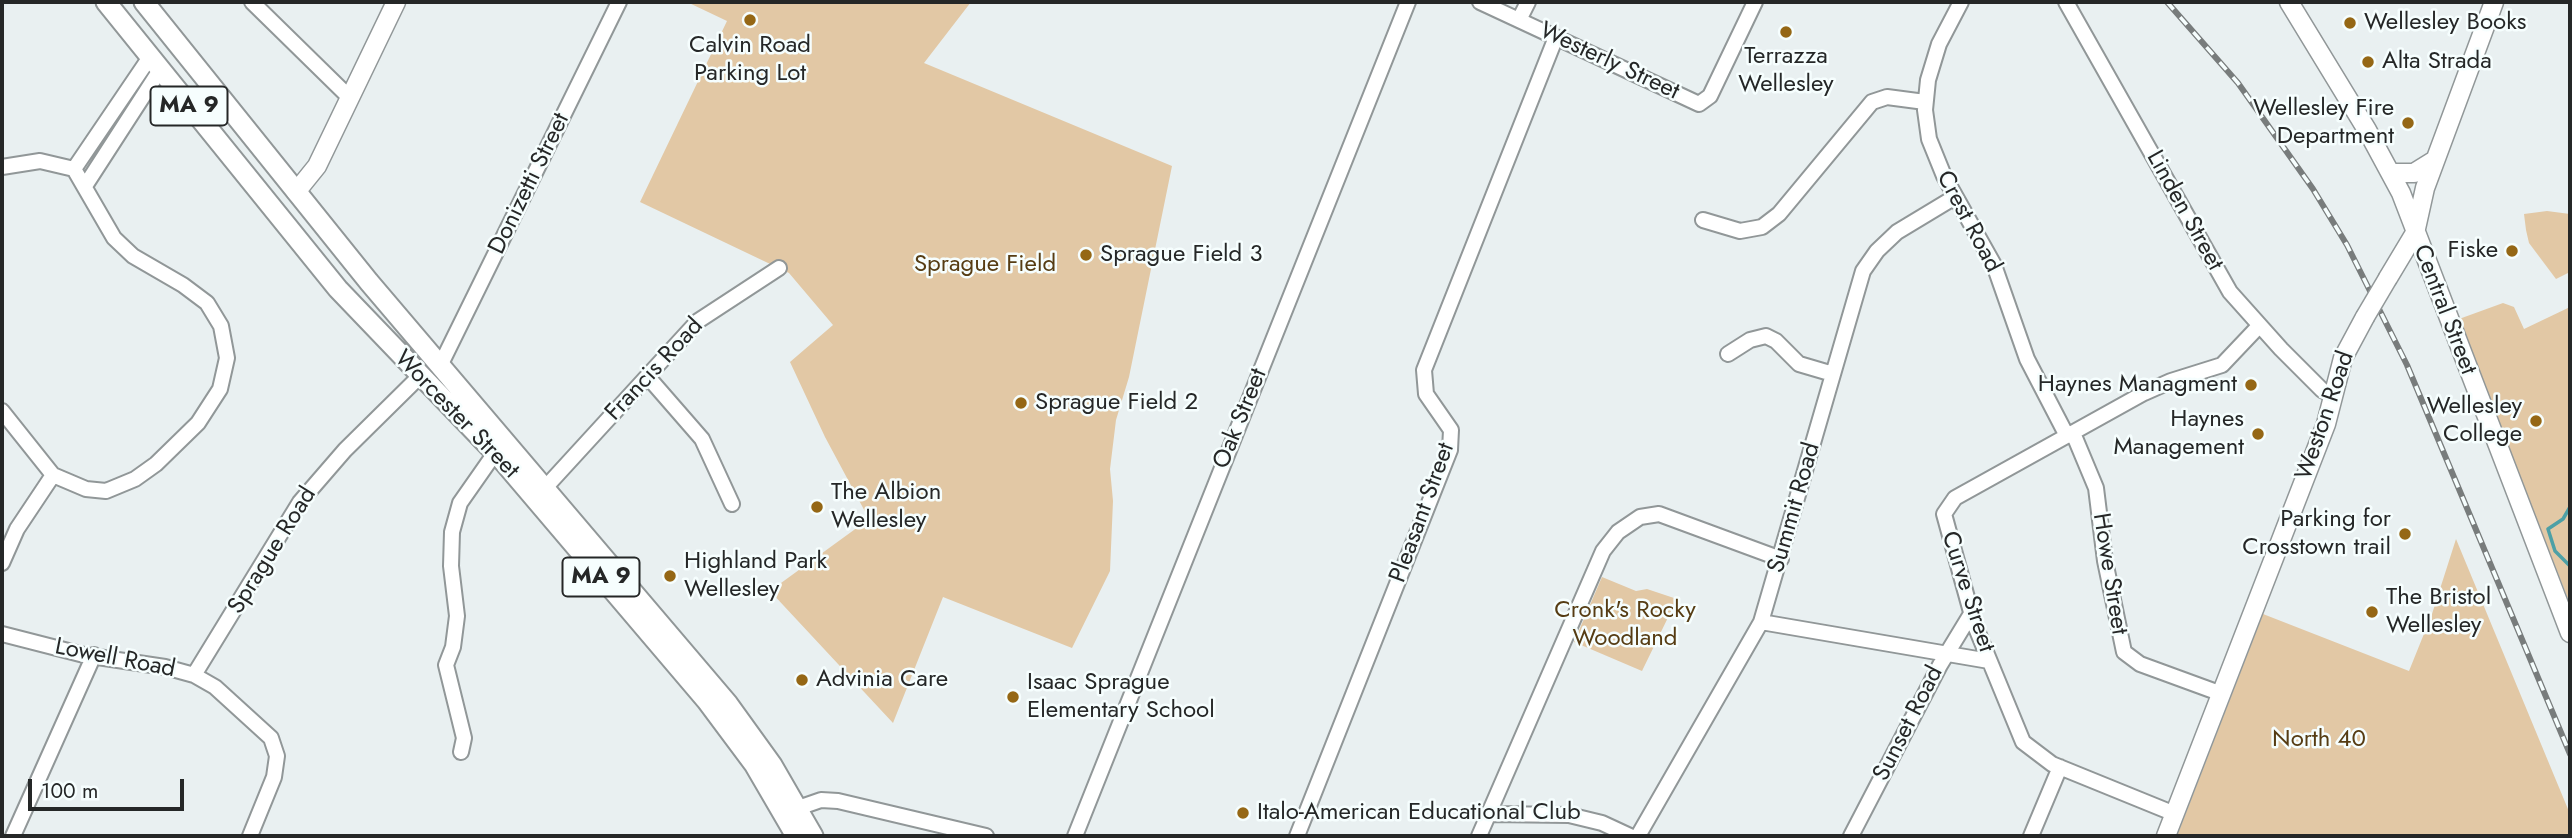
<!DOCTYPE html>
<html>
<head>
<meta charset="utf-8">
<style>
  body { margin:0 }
  #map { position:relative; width:2572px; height:838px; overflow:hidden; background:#e9f0f1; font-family:Jost,sans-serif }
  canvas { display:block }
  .frame { position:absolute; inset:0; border:4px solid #252727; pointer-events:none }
  .scale { position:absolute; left:28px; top:779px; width:156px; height:32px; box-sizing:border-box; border:4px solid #252727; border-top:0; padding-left:9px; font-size:21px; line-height:24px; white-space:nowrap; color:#252727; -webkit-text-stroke:5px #f6fefe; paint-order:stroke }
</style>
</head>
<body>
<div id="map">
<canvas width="2572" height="838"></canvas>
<div class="frame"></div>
<div class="scale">100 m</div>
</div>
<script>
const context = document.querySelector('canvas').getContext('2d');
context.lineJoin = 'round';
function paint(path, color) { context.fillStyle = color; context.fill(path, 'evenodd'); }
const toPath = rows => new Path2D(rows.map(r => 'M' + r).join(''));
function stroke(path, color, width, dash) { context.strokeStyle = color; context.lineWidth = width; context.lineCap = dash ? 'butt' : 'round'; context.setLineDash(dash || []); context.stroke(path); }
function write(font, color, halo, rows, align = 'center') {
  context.font = font + ' Jost,sans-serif'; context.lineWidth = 5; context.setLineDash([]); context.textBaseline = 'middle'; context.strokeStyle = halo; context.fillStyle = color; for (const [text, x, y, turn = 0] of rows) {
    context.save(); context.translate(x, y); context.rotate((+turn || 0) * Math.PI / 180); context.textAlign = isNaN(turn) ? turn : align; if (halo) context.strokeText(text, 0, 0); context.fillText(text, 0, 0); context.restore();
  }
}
const green = toPath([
  [687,2,971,2,924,63,1172,166,1129,377,1116,420,1110,469,1113,501,1110,571,1072,648,943,597,893,723,770,591,869,519,825,437,790,362,833,325,789,273,640,202,727,21],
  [2547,211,2570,214,2570,272,2556,279,2529,243,2526,230,2524,214],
  [2503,303,2514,307,2524,329,2570,307,2570,604,2459,319],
  [2456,539,2570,814,2570,836,2177,836,2263,614,2409,671,2432,614],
  [1602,577,1636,591,1647,589,1677,599,1642,671,1574,642]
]);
const stream = toPath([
  [2570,507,2563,519,2548,529,2555,551,2570,566]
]);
const minor = toPath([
  [252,2,350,98],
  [1480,2,1699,104,1710,96,1755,2],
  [1961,2,1939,44,1928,80,1925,110,1929,139,1944,176,1994,265,2027,359,2067,436],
  [2066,2,2230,292,2281,349,2322,390,2333,395],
  [1519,20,1528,2],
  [2,167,40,161,74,169,114,238,133,256,183,285,207,303,221,326,227,358,220,389,198,423,156,464,135,479,106,491,86,489,53,475,2,411],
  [74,169,150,57],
  [85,186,160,70],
  [1703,220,1740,231,1762,227,1779,214,1872,102,1887,97,1925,102],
  [1728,354,1750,340,1766,336,1776,341,1799,364,1833,374],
  [440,366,619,2],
  [648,377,702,439,732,504],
  [2073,433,2096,488,2105,561,2124,652,2140,664,2222,694],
  [545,488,698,321,779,268],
  [2,563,17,529,53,475],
  [1761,622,1989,661],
  [2,634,84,655,165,667,194,675,215,687,271,738,277,756,274,777,250,836],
  [194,675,300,502,345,450,420,376],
  [461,752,464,738,446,665,453,647,457,616,451,566,452,532,460,503,495,453],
  [798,808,821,800,838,801,986,836],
  [1490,814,1569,815,1602,823,1630,836],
  [2175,814,2052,764,2023,742,1974,623,1944,514,1955,498,2144,393,2171,381,2222,365,2259,326],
  [13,836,94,655],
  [1075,836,1408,2],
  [1297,836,1450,450,1451,430,1426,394,1424,370,1556,37],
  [1479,836,1603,551,1618,532,1640,517,1659,514,1781,559],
  [1638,836,1761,622,1863,271,1877,251,1897,232,1955,197],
  [1851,836,1940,665,1971,614],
  [2031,836,2060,767]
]);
const major = toPath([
  [2289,2,2367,130,2401,193,2570,633],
  [2391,173,2414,173,2435,160],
  [296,192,317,166,396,2],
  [2388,278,2415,233,2425,188,2494,2],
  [2166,836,2326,424,2343,358,2365,317]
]);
const highway = toPath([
  [106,2,338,289,503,461,707,701,754,764,796,836],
  [144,2,369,282,728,704,772,765,813,836]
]);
const rail = toPath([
  [2167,2,2238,83,2313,189,2347,245,2407,365,2570,754]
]);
const majorBridge = toPath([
  [2365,317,2388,278]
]);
const markers = [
  [750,20,7,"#956715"],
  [2350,23,7,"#956715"],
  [1786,32,7,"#956715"],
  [2368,62,7,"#956715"],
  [2408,123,7,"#956715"],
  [2512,251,7,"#956715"],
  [1086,255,7,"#956715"],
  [2251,385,7,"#956715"],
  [1021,403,7,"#956715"],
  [2536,421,7,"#956715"],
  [2258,434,7,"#956715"],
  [817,507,7,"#956715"],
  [2405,534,7,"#956715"],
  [670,576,7,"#956715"],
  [2372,612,7,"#956715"],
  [802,680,7,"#956715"],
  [1013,697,7,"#956715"],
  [1243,813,7,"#956715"]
];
const shields = [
  [189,106,77],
  [601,577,77]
];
const shieldNames = [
  ["MA 9",189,106],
  ["MA 9",601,577]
];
const poiNames = [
  ["Wellesley Books",2364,23],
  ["Calvin Road",750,46,"center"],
  ["Parking Lot",750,74,"center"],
  ["Terrazza",1786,57,"center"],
  ["Wellesley",1786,85,"center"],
  ["Alta Strada",2382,62],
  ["Wellesley Fire",2394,109,"right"],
  ["Department",2394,137,"right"],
  ["Fiske",2498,251,"right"],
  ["Sprague Field 3",1100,255],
  ["Haynes Managment",2237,385,"right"],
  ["Sprague Field 2",1035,403],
  ["Wellesley",2522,407,"right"],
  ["College",2522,435,"right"],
  ["Haynes",2244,420,"right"],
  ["Management",2244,448,"right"],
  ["The Albion",831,493],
  ["Wellesley",831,521],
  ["Parking for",2391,520,"right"],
  ["Crosstown trail",2391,548,"right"],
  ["Highland Park",684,562],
  ["Wellesley",684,590],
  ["The Bristol",2386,598],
  ["Wellesley",2386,626],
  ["Advinia Care",816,680],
  ["Isaac Sprague",1027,683],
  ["Elementary School",1027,711],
  ["Italo-American Educational Club",1257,813]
];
const streetNames = [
  ["Westerly Street",1609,62,25],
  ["Donizetti Street",530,184,-64],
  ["Linden Street",2184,211,61],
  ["Crest Road",1968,222,62],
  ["Central Street",2444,310,69],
  ["Francis Road",655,370,-47],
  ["Worcester Street",456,415,46],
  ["Weston Road",2326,416,-71],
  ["Oak Street",1241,419,-68],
  ["Summit Road",1795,508,-74],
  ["Pleasant Street",1423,513,-70],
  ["Sprague Road",273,551,-58],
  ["Howe Street",2109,574,81],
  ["Curve Street",1967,592,72],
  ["Lowell Road",115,659,11],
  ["Sunset Road",1909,724,-63]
];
const parkNames = [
  ["Sprague Field",985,265],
  ["Cronk's Rocky",1625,611],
  ["Woodland",1625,639],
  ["North 40",2319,740]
];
paint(green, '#e2c8a5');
stroke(stream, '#4da0a6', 3.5);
stroke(minor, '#919798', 18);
stroke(major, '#919798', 21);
stroke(highway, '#919798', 23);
stroke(minor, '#fff', 14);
stroke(major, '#fff', 18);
stroke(highway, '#fff', 19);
stroke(rail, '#787c7c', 6);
stroke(rail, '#f6fefe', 3.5, [10]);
stroke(majorBridge, '#919798', 21, []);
stroke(majorBridge, '#fff', 18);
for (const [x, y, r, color] of markers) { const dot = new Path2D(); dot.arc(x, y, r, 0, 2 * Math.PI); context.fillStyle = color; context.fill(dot); stroke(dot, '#f6fefe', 2.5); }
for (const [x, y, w] of shields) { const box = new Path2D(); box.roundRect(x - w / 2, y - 19.5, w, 39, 5); context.fillStyle = '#f6fefe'; context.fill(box); stroke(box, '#252727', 2); }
write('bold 23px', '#252727', null, shieldNames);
write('24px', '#252727', '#f6fefe', poiNames, 'left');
write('24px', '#252727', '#f6fefe', streetNames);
write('24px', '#563c13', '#f6fefe', parkNames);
</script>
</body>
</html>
